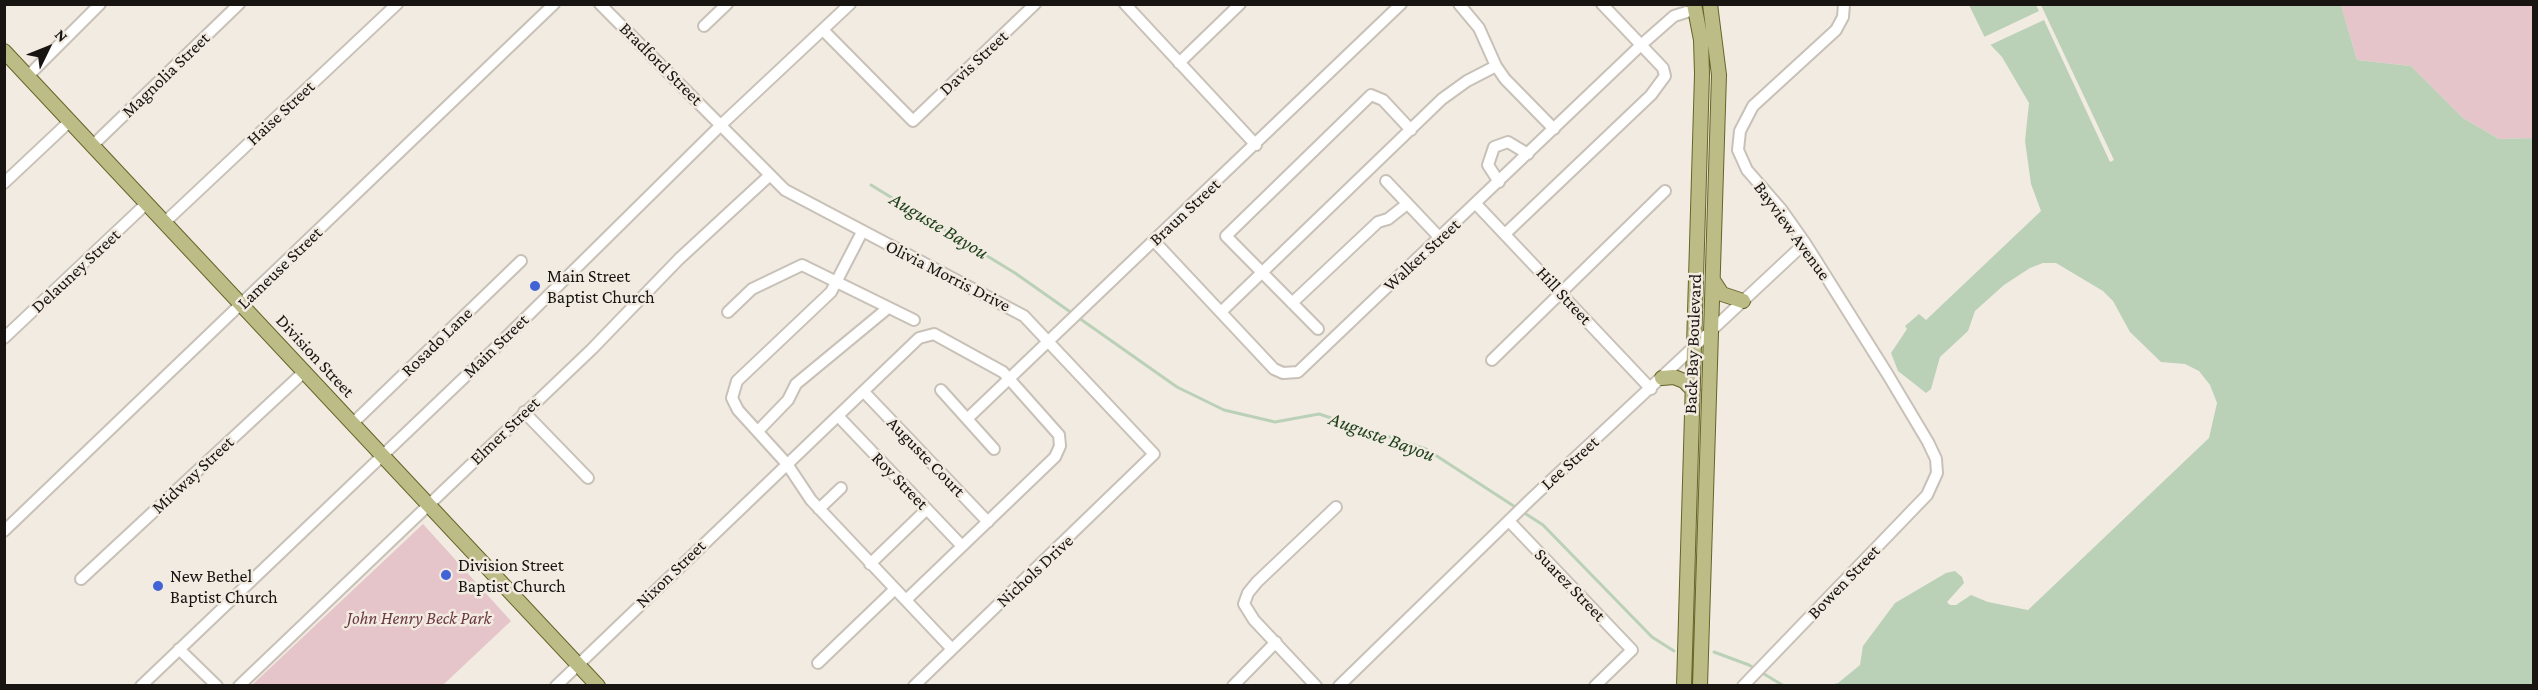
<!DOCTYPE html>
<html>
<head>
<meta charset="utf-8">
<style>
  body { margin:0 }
  #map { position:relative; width:2538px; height:690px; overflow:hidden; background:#f2ebe1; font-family:"Crimson Pro",serif }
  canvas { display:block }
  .frame { position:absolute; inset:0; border:6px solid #171411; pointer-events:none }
  .north { position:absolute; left:18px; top:18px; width:60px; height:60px; -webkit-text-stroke:4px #f2ebe1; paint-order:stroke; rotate:47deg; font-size:16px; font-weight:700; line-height:24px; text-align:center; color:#171411 }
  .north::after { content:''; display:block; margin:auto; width:21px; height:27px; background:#171411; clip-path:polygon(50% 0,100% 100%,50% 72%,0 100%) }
</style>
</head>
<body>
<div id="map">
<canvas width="2538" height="690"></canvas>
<div class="frame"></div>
<div class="north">N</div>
</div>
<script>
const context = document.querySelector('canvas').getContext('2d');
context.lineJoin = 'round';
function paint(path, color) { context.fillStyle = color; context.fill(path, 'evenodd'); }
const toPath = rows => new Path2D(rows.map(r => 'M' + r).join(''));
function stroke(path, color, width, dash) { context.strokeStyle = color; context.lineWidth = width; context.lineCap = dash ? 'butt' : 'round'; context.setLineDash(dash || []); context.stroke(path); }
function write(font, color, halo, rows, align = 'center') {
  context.font = font + ' "Crimson Pro",serif'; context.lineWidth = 5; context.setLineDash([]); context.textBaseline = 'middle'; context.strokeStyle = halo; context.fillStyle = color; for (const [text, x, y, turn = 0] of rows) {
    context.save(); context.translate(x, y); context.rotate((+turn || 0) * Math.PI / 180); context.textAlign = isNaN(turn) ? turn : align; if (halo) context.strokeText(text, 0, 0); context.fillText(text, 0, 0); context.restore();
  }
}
const green = toPath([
  [2341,5,2533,5,2533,138,2499,139,2463,118,2411,66,2357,60],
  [423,524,511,621,443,685,252,685]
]);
const water = toPath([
  [1969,5,2341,5,2357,60,2411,66,2463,118,2499,139,2533,138,2533,685,1826,686,1838,683,1860,665,1863,646,1895,603,1946,573,1955,571,1962,577,1964,583,1947,602,1950,605,1956,605,1971,595,1988,602,2028,610,2209,438,2217,403,2210,385,2199,371,2185,364,2161,362,2130,332,2113,301,2103,291,2056,263,2043,263,2030,268,2004,285,1975,311,1968,331,1940,357,1931,389,1926,393,1898,371,1891,353,1907,329,1905,326,1919,314,1926,320,2041,211,2031,184,2025,141,2029,103,2002,57,1986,40]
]);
const pier = toPath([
  [2036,5,2041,5,2114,160,2110,162,2044,20,1988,46,1983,41,1982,38,2039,11]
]);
const stream = toPath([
  [871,185,1015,273,1177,387,1224,410,1275,422,1319,414,1426,449,1543,525,1652,637,1674,651],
  [1714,652,1749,665,1784,686]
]);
const minor = toPath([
  [600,4,785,190,1024,316,1154,454,914,686],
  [1125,4,1256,145],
  [1459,4,1479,28,1496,66,1505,79,1554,129],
  [704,26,727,4],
  [823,30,913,121,1035,4],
  [1179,63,1240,4],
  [28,76,100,4],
  [93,145,239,4],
  [1386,181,1440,238],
  [1499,182,1488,165,1494,147,1508,142,1528,154],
  [4,183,70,121],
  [1476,204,1651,389],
  [165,222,397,4],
  [862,232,831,292,737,381,732,398,738,410,787,464,811,500,952,649],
  [1505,234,1651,95,1665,76,1663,68,1602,4],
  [1154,241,1274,369,1283,373,1298,372,1641,45,1674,16,1696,9],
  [1292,303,1378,222,1388,219,1407,204],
  [728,312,752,289,802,265,914,320],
  [1221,312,1442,99,1467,81,1496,66],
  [1318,329,1226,236,1371,95,1383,100,1411,130],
  [4,338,147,203],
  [1492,360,1665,191],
  [941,390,994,449],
  [864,392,988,522],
  [524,412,588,478],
  [838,416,962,546],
  [967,419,1401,4],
  [353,423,521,261],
  [758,431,788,400,796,384,888,308],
  [819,509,841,488],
  [1509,521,1632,650,1595,686],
  [4,531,554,4],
  [870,564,927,509],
  [81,579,305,371],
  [179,649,217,686],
  [818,663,895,589],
  [141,686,491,352,722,124,850,4],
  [239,686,592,349,679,259,770,175],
  [556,686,919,338,934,334,1003,372,1059,435,1060,446,1055,457,906,600],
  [1233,686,1276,642],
  [1316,686,1254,620,1244,604,1248,593,1257,582,1336,507],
  [1339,686,1531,499,1805,243],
  [1743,686,1927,495,1937,473,1936,459,1928,442,1888,375,1805,243,1781,209,1747,170,1738,150,1740,131,1753,106,1836,30,1843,17,1844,4]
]);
const major = toPath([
  [4,51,598,686],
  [1713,280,1722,294,1743,301],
  [1662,378,1674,377,1684,381,1693,390],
  [1684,686,1702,74,1701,40,1694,4],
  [1700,686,1719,75,1710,4]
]);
const markers = [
  [535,286,6,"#4163d5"],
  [446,575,6,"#4163d5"],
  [158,586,6,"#4163d5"]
];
const streetNames = [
  ["Davis Street",974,63,-43],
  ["Bradford Street",661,64,45],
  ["Magnolia Street",166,75,-44],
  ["Haise Street",281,113,-43],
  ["Braun Street",1185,212,-43],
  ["Bayview Avenue",1792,231,54],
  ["Walker Street",1422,255,-43],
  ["Lameuse Street",280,268,-44],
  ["Delauney Street",76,271,-43],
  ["Olivia Morris Drive",948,276,27],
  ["Hill Street",1564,296,47],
  ["Rosado Lane",437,342,-44],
  ["Back Bay Boulevard",1693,344,-88],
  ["Main Street",496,346,-44],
  ["Division Street",315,356,47],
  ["Elmer Street",505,431,-44],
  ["Auguste Court",926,457,46],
  ["Lee Street",1570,463,-42],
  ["Midway Street",193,475,-43],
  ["Roy Street",900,481,46],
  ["Nichols Drive",1035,571,-43],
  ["Nixon Street",671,574,-44],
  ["Bowen Street",1844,582,-46],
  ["Suarez Street",1570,585,46]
];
const poiNames = [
  ["Main Street",547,276],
  ["Baptist Church",547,297],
  ["Division Street",458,565],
  ["Baptist Church",458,586],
  ["New Bethel",170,576],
  ["Baptist Church",170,597]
];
const parkNames = [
  ["John Henry Beck Park",419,618]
];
const waterNames = [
  ["Auguste Bayou",939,226,31],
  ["Auguste Bayou",1382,437,20]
];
paint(green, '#e6c5ca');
paint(water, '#bad1b8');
paint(pier, '#f2ebe1');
stroke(stream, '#bad1b8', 3);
stroke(minor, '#c8c1b7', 14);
stroke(major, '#656428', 16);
stroke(minor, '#fff', 10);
stroke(major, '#bcbc86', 14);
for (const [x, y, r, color] of markers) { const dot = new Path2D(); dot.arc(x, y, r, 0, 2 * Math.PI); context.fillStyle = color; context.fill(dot); stroke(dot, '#f2ebe1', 2); }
write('18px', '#171411', '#f2ebe1', streetNames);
write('18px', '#171411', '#f2ebe1', poiNames, 'left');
write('italic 18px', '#6b3842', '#f2ebe1', parkNames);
write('italic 20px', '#1f421d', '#f2ebe1', waterNames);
</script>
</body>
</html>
